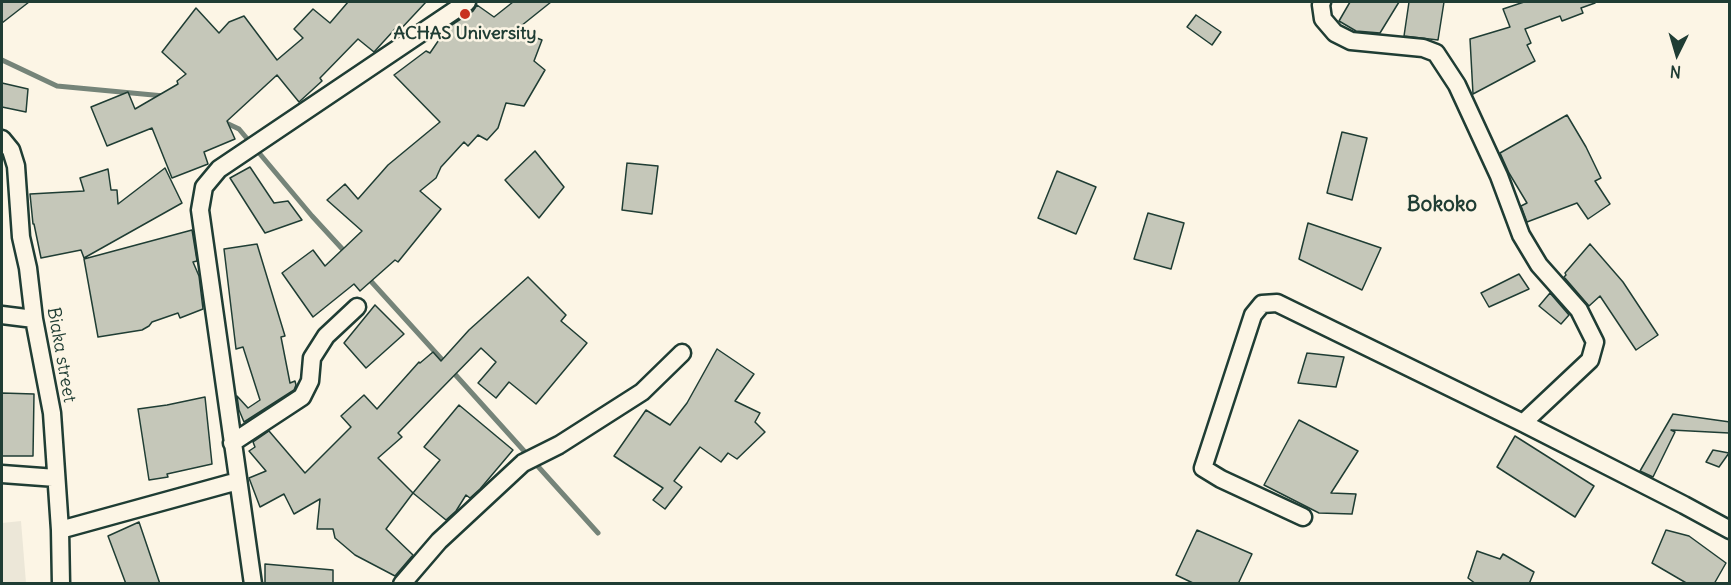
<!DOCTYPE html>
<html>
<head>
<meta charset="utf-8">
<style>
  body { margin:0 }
  #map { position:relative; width:1731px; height:585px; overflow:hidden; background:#fcf5e5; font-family:Delius,sans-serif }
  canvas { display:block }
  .frame { position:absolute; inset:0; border:3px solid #1f3d34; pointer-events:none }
  .north { position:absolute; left:1647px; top:24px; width:60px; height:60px; -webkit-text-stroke:4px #fcf5e5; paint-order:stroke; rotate:185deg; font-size:16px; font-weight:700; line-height:24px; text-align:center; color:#1f3d34 }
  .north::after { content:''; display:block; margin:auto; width:21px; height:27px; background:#1f3d34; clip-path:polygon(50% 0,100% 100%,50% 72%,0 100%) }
</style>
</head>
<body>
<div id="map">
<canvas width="1731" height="585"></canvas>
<div class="frame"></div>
<div class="north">N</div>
</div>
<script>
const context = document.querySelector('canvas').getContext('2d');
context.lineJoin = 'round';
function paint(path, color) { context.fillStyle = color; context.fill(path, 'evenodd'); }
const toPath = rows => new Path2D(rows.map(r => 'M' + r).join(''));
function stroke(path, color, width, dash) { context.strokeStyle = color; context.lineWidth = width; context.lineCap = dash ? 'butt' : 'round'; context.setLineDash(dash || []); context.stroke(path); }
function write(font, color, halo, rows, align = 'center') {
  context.font = font + ' Delius,sans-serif'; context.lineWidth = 5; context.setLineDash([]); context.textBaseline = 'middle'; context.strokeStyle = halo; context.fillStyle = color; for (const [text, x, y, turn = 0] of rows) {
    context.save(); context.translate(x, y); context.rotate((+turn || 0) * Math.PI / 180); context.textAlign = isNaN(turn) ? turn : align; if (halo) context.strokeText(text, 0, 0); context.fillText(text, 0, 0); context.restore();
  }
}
const built = toPath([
  [21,521,26,583,2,583,2,523]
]);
const stream = toPath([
  [2,60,57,86,164,96],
  [222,121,239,129,312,216,346,253],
  [368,278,446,364],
  [452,371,598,533]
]);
const building = toPath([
  [2,2,29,2,2,23,2,2],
  [348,2,426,2,398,32,395,29,374,52,358,39,320,78,322,81,299,102,277,75,227,121,235,139,204,152,208,164,172,178,152,128,107,146,91,107,128,92,135,109,178,84,177,81,186,74,162,52,196,8,219,33,229,22,244,16,277,60,303,38,294,29,313,9,330,23,348,2],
  [513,2,551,2,516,30,542,40,534,61,545,70,524,106,506,103,498,128,487,140,478,135,468,146,464,142,441,167,436,178,420,191,441,209,398,262,395,260,360,291,354,284,313,317,282,273,313,250,325,266,362,231,327,200,345,184,358,199,388,165,440,122,394,75,426,51,430,53,447,28,473,11,477,5,494,17,513,2],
  [1350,2,1399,2,1380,33,1356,31,1339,21,1350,2],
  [1409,2,1444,2,1438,40,1404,36,1409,2],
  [1524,2,1595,2,1595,3,1581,8,1583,13,1562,21,1560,16,1525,29,1531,43,1527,45,1535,61,1473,94,1470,39,1510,27,1503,9,1524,2],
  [1196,15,1221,32,1212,45,1187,27,1196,15],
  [2,83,28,89,26,112,2,107,2,83],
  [1567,115,1586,147,1601,178,1595,181,1610,204,1588,219,1577,203,1527,222,1521,206,1527,203,1509,173,1500,153,1567,115],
  [1342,132,1367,138,1352,200,1327,193,1342,132],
  [535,151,564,187,539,218,505,180,535,151],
  [627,163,658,166,652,214,622,210,627,163],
  [250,167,274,203,288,201,302,220,265,233,230,178,250,167],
  [165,168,182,203,84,258,81,250,41,258,34,224,33,224,30,194,84,191,80,178,108,169,111,190,117,190,118,204,165,168],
  [1057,171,1096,187,1076,234,1038,218,1057,171],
  [1148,213,1184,223,1171,269,1134,259,1148,213],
  [1308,223,1381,248,1362,290,1299,259,1308,223],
  [192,230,197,261,193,262,199,276,203,309,180,318,178,313,152,322,149,326,142,330,98,337,84,259,192,230],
  [257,244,285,336,281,337,290,383,295,381,296,385,294,390,244,422,239,410,237,396,248,408,260,400,243,347,236,349,224,249,257,244],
  [1590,244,1623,282,1658,335,1636,350,1600,296,1589,306,1564,277,1566,275,1565,273,1590,244],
  [1519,274,1529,289,1489,307,1481,293,1519,274],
  [528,277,566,315,561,321,587,343,536,404,509,382,496,398,478,383,496,362,481,348,398,433,402,437,378,458,413,493,386,529,413,555,395,576,355,555,335,538,333,529,317,529,320,499,294,514,284,494,260,507,249,478,266,471,249,451,255,447,253,442,269,431,305,473,351,427,341,416,364,395,377,409,419,362,420,363,433,352,441,361,469,330,528,277],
  [1550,293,1569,315,1561,324,1539,306,1550,293],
  [375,305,404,334,366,368,344,343,375,305],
  [717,349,754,374,735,401,760,413,755,422,765,432,737,459,728,453,721,462,700,447,674,481,682,487,665,509,653,500,663,488,614,456,646,410,670,425,687,403,717,349],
  [1307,353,1344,357,1336,387,1298,383,1307,353],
  [2,393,34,394,33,456,2,456,2,393],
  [205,397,212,464,167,474,168,477,149,480,138,409,167,405,205,397],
  [459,405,513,450,480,489,470,498,466,495,456,511,446,520,413,493,440,460,424,447,459,405],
  [1673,414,1730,422,1729,433,1671,430,1675,432,1653,477,1640,471,1673,414],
  [1299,420,1358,451,1331,493,1356,494,1352,514,1319,513,1264,485,1299,420],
  [1515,436,1594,486,1575,517,1497,467,1515,436],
  [1713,450,1729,453,1719,467,1706,462,1713,450],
  [139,522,160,584,126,584,108,536,139,522],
  [1197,530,1252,554,1238,584,1195,584,1176,575,1197,530],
  [1666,530,1689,536,1726,563,1714,584,1688,584,1652,563,1666,530],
  [1477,551,1500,559,1503,554,1534,572,1529,584,1476,584,1468,578,1477,551],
  [265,564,333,570,333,584,265,584,265,564]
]);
const street = toPath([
  [1322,2,1321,5,1323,19,1335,33,1351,41,1423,48,1436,53,1457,85,1499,176,1521,235,1539,265,1579,310,1595,342,1590,360,1523,423],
  [2,139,11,150,16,166,21,237,28,268,34,319,52,413,60,530,61,584],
  [2,315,34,319],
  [232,443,302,397,310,381,312,358,326,336,357,307],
  [2,474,56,478],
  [1303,517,1221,479,1203,468,1253,315,1262,304,1277,303,1523,423,1684,505,1730,530],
  [60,530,238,481],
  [253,584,200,210,204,187,219,169,467,2],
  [402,584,439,541,523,463,559,445,642,392,682,353]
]);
const markers = [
  [465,14,6,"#c8321e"]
];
const poiNames = [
  ["ACHAS University",465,34]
];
const streetNames = [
  ["Biaka street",61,355,80]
];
const quarterNames = [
  ["Bokoko",1442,205]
];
paint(built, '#ece7d8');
stroke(stream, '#758479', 5);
paint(building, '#c5c7b9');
stroke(building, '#1f3d34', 1.5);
stroke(street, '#1f3d34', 21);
stroke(street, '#fcf5e5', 16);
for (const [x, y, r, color] of markers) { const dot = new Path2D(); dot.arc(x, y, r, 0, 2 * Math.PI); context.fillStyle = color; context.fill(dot); stroke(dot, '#fcf5e5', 2); }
write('bold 18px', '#1f3d34', '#fcf5e5', poiNames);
write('18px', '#1f3d34', '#fcf5e5', streetNames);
write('bold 21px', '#1f3d34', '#fcf5e5', quarterNames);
</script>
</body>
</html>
